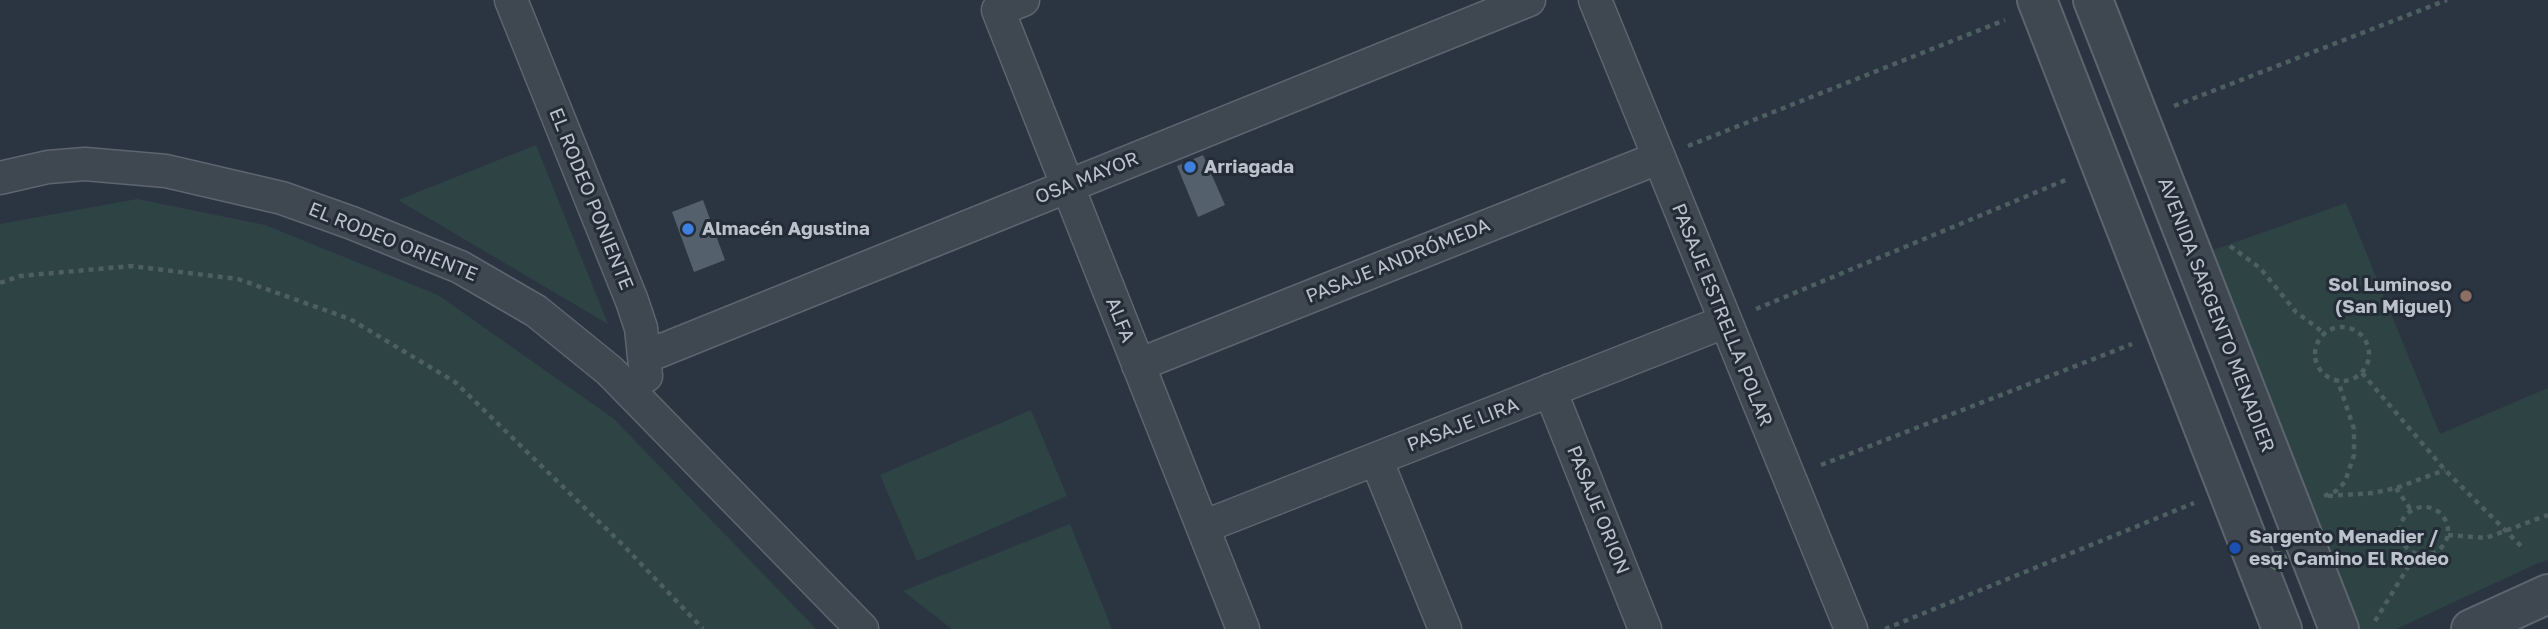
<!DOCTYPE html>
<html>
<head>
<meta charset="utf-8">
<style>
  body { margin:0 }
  canvas { display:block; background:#2b3541 }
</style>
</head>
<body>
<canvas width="2548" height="629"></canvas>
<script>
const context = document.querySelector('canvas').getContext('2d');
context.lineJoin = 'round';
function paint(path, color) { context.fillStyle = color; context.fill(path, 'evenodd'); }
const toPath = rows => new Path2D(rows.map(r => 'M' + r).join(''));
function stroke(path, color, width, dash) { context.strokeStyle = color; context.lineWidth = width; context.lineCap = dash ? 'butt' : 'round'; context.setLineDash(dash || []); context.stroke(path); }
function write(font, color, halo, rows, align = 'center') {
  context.font = font + ' "Golos Text",sans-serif'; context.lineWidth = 6; context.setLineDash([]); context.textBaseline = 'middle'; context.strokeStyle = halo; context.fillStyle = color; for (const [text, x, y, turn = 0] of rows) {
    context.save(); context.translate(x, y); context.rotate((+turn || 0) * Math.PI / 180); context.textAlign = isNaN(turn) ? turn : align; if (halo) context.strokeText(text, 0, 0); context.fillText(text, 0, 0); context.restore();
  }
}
const green = toPath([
  [536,145,608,324,398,200],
  [137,199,265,225,438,295,614,419,816,629,0,629,0,224],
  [2346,203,2440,434,2548,388,2548,560,2538,563,2396,629,2358,629,2202,254],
  [1031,410,1067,496,917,561,880,475],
  [1070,524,1112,629,952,629,903,591]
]);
const building = toPath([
  [1203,155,1225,205,1198,217,1177,166],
  [703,200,725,260,694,272,672,212]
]);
const path = toPath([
  [2174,106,2447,0],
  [1688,146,2005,20],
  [2230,246,2260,268,2296,312,2324,333],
  [0,283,20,276,131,266,238,279,350,319,455,382,624,546,703,629],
  [1756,309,2068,179],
  '2315 354a27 27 0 1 1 54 0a27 27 0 1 1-54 0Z',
  [2362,373,2445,470,2524,549],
  [1821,465,2132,344],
  [2396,488,2411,510],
  [2324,496,2336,491,2345,482,2354,455,2354,429,2338,381],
  [2328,496,2373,493,2396,488,2445,470],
  '2400 531a24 24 0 1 1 48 0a24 24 0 1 1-48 0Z',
  [2448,535,2486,538,2548,515],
  [2375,621,2416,554],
  [1885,629,2194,503]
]);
const minor = toPath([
  [511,0,632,301,641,328,646,376],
  [1023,0,998,10,1243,629],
  [1595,0,1851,629],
  [0,178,48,167,85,164,166,171,282,198,352,223,460,267,536,311,610,371,862,629],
  [645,357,1529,0],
  [1138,365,1658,158],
  [1550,390,1645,629],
  [1376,459,1445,629],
  [1203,527,1724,322]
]);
const tertiary = toPath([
  [2037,0,2282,629],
  [2093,0,2339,629],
  [2471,629,2548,594]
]);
const trees = [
  [2278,561]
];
const markers = [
  [1190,167,7,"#3f7fe0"],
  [688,229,7,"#3f7fe0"],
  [2466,296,7,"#8d6e63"],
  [2235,548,7,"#1a4fb4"]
];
const poiNames = [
  ["Arriagada",1204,167],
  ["Almacén Agustina",702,229],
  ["Sol Luminoso",2452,285,"right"],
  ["(San Miguel)",2452,307,"right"],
  ["Sargento Menadier /",2249,537],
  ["esq. Camino El Rodeo",2249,559]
];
const streetNames = [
  ["OSA MAYOR",1087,178,-22],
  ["EL RODEO PONIENTE",591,199,68],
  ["EL RODEO ORIENTE",393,242,22],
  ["PASAJE ANDRÓMEDA",1398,261,-22],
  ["PASAJE ESTRELLA POLAR",1722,315,68],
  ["AVENIDA SARGENTO MENADIER",2216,315,69],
  ["ALFA",1120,320,68],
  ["PASAJE LIRA",1463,425,-21],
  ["PASAJE ORION",1598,510,68]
];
paint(green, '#2e4343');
paint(building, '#54606c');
stroke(minor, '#5d656f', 35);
stroke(tertiary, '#5d656f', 42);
stroke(path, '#4d5f61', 4.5, [5, 5]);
stroke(minor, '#3f4751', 32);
stroke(tertiary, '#3f4751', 38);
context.fillStyle = '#586f66';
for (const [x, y] of trees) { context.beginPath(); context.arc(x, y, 10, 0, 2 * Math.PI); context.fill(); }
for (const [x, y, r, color] of markers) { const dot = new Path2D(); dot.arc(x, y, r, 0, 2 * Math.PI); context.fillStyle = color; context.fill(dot); stroke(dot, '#232c37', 2.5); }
write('bold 19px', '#bcc2cb', '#232c37', poiNames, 'left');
write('19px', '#bcc2cb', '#232c37', streetNames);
</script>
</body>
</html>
